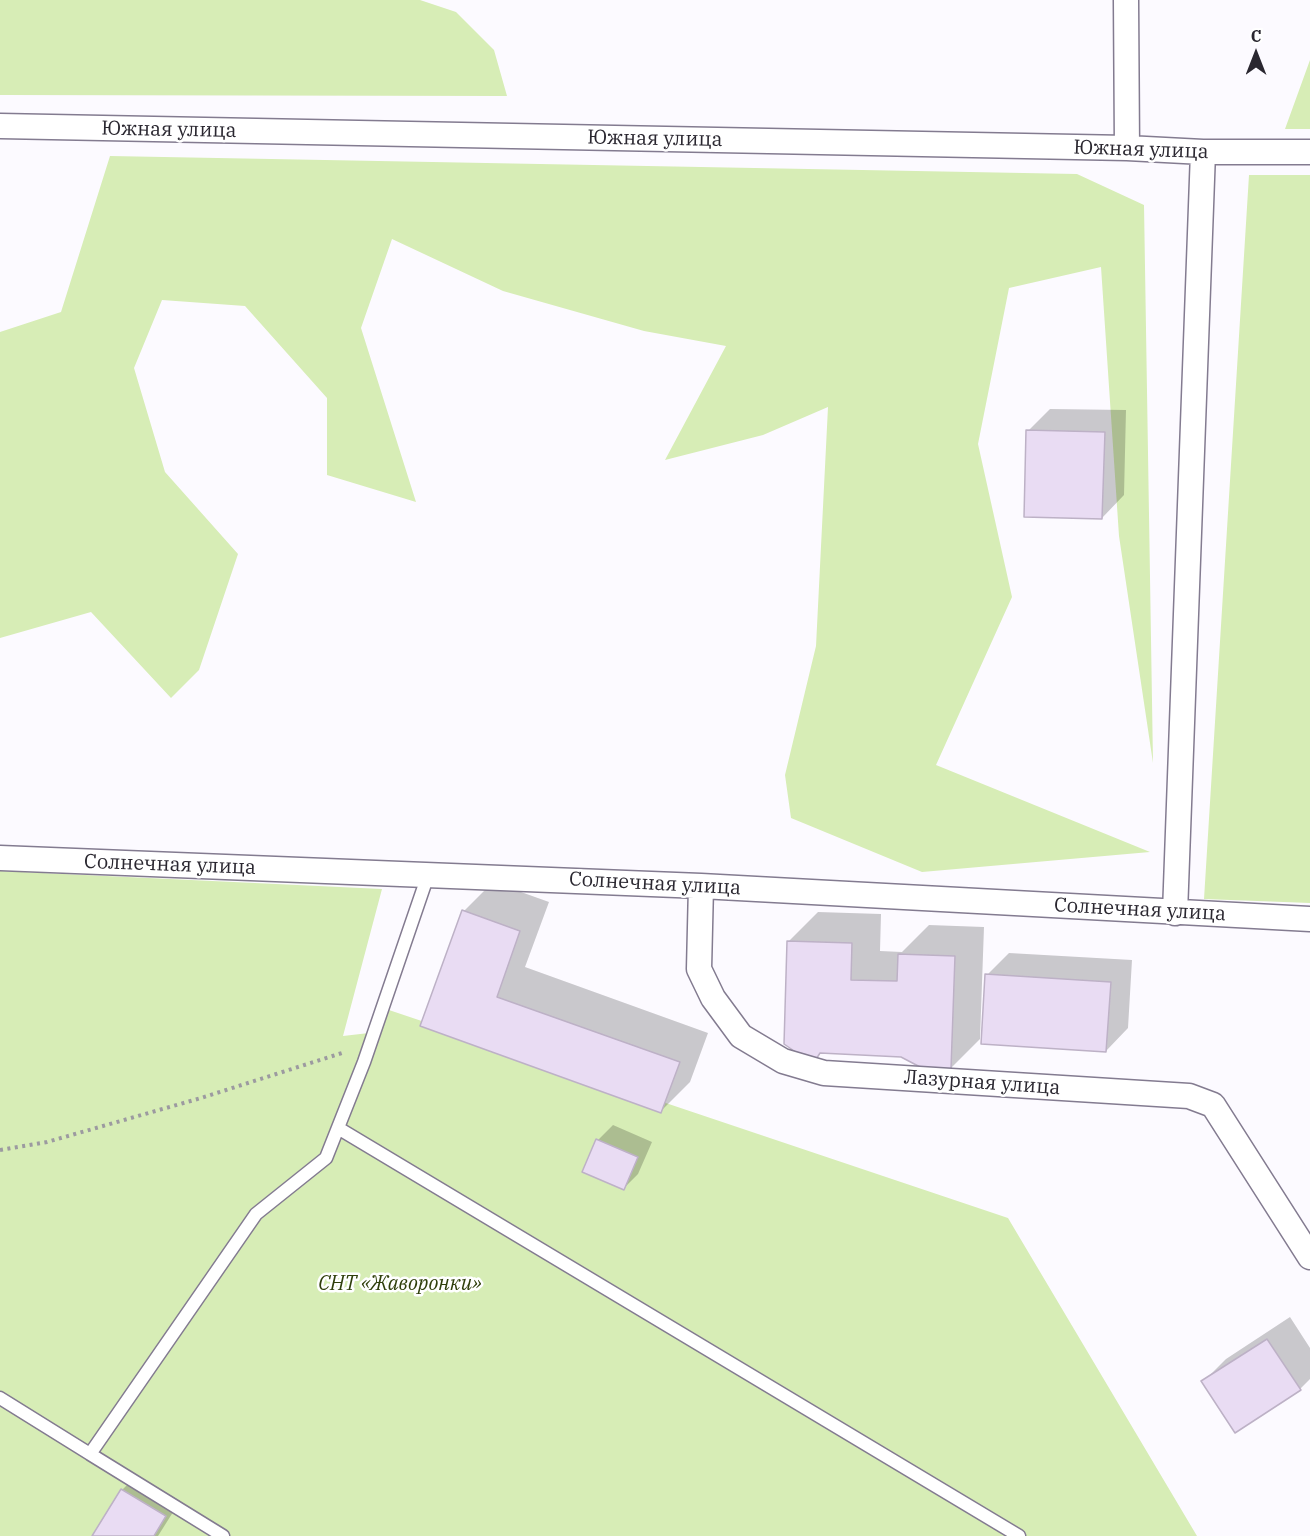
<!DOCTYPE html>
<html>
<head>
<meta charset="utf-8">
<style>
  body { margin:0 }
  #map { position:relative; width:1310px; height:1536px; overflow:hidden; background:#fcfaff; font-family:"IBM Plex Serif",serif }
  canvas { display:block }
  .north { position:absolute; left:1226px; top:24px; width:60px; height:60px; -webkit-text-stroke:4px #fff; paint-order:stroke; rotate:0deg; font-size:16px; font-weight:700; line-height:24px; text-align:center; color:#2a2730 }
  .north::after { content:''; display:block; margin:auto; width:21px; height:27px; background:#2a2730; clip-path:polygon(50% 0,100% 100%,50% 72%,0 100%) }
</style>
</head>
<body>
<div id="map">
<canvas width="1310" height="1536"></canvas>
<div class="north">С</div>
</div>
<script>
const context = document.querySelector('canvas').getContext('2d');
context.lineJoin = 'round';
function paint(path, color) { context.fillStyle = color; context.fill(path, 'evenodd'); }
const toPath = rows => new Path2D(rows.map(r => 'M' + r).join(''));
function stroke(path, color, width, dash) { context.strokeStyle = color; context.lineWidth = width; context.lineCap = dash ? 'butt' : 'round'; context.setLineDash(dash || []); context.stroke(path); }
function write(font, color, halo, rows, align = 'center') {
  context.font = font + ' "IBM Plex Serif",serif'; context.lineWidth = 5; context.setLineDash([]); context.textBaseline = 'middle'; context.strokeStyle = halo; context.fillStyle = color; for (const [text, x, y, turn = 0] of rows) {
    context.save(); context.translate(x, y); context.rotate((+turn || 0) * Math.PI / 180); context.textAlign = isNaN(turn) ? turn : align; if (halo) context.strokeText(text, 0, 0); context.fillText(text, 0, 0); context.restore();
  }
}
const green = toPath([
  [0,0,420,0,456,12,494,50,507,96,0,95],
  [1310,60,1310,129,1285,129],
  [110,156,1077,174,1144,205,1153,763,1119,536,1101,267,1009,288,978,444,1012,597,936,765,1150,852,922,872,791,818,785,775,816,646,828,407,763,435,665,460,726,346,644,331,503,291,392,239,361,328,416,502,327,475,327,398,245,306,162,300,134,368,165,472,238,554,199,670,171,698,91,612,0,638,0,332,61,312],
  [1249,175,1310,175,1310,903,1204,899],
  [0,871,382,889,343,1036,369,1033,383,1008,1008,1218,1197,1536,0,1536]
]);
const shadow = toPath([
  [1050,409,1126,410,1124,495,1102,518,1028,431],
  [493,882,549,902,525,967,708,1033,690,1082,661,1111,422,1026,464,911],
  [818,912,881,914,880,951,902,952,929,925,984,927,980,1039,951,1068,901,1056,823,1051,813,1062,789,941],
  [1009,953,1132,960,1128,1028,1106,1051,987,975],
  [613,1125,652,1142,638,1174,623,1189,584,1171,598,1140],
  [1290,1317,1310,1348,1310,1379,1300,1389,1203,1382,1226,1359],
  [137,1475,180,1501,158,1536,94,1536,122,1490]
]);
const building = toPath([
  [1026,430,1105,432,1102,519,1024,517,1026,430],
  [462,910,520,931,497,997,680,1062,661,1113,420,1026,462,910],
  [787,941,852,943,851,980,897,981,898,954,955,956,951,1069,922,1068,901,1057,820,1053,813,1064,784,1044,787,941],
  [985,974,1111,982,1106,1052,981,1044,985,974],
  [596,1139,638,1157,624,1190,582,1172,596,1139],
  [1267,1339,1301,1390,1235,1433,1201,1381,1267,1339],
  [121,1489,166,1516,154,1536,92,1536,121,1489]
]);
const path = toPath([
  [0,1150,47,1142,201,1098,345,1052]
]);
const service = toPath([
  [338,1128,1019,1536],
  [0,1398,90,1454,256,1214,326,1158,364,1062,428,875],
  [90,1454,223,1536]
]);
const minor = toPath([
  [1126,0,1127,148],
  [0,126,1127,148,1203,152,1310,152],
  [0,858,701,886,1310,919],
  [701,886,699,969,713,998,741,1036,783,1061,824,1073,1189,1096,1213,1105,1310,1257],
  [1175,913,1203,152]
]);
const streetNames = [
  ["Южная улица",169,130,1],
  ["Южная улица",655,139,1],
  ["Южная улица",1141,150,2],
  ["Солнечная улица",170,865,2],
  ["Солнечная улица",655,884,3],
  ["Солнечная улица",1140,910,3],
  ["Лазурная улица",982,1083,4]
];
const parkNames = [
  ["СНТ «Жаворонки»",400,1284]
];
paint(green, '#d7edb6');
paint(shadow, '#0003');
paint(building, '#e9dcf3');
stroke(building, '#bdb1c6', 1.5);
stroke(service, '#837b90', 15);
stroke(minor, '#837b90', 27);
stroke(path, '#9c9aa0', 4, [3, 4.5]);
stroke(service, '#fff', 12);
stroke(minor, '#fff', 24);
write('20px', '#2a2730', '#fff', streetNames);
write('italic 20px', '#2f3f0b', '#fff', parkNames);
</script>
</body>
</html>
